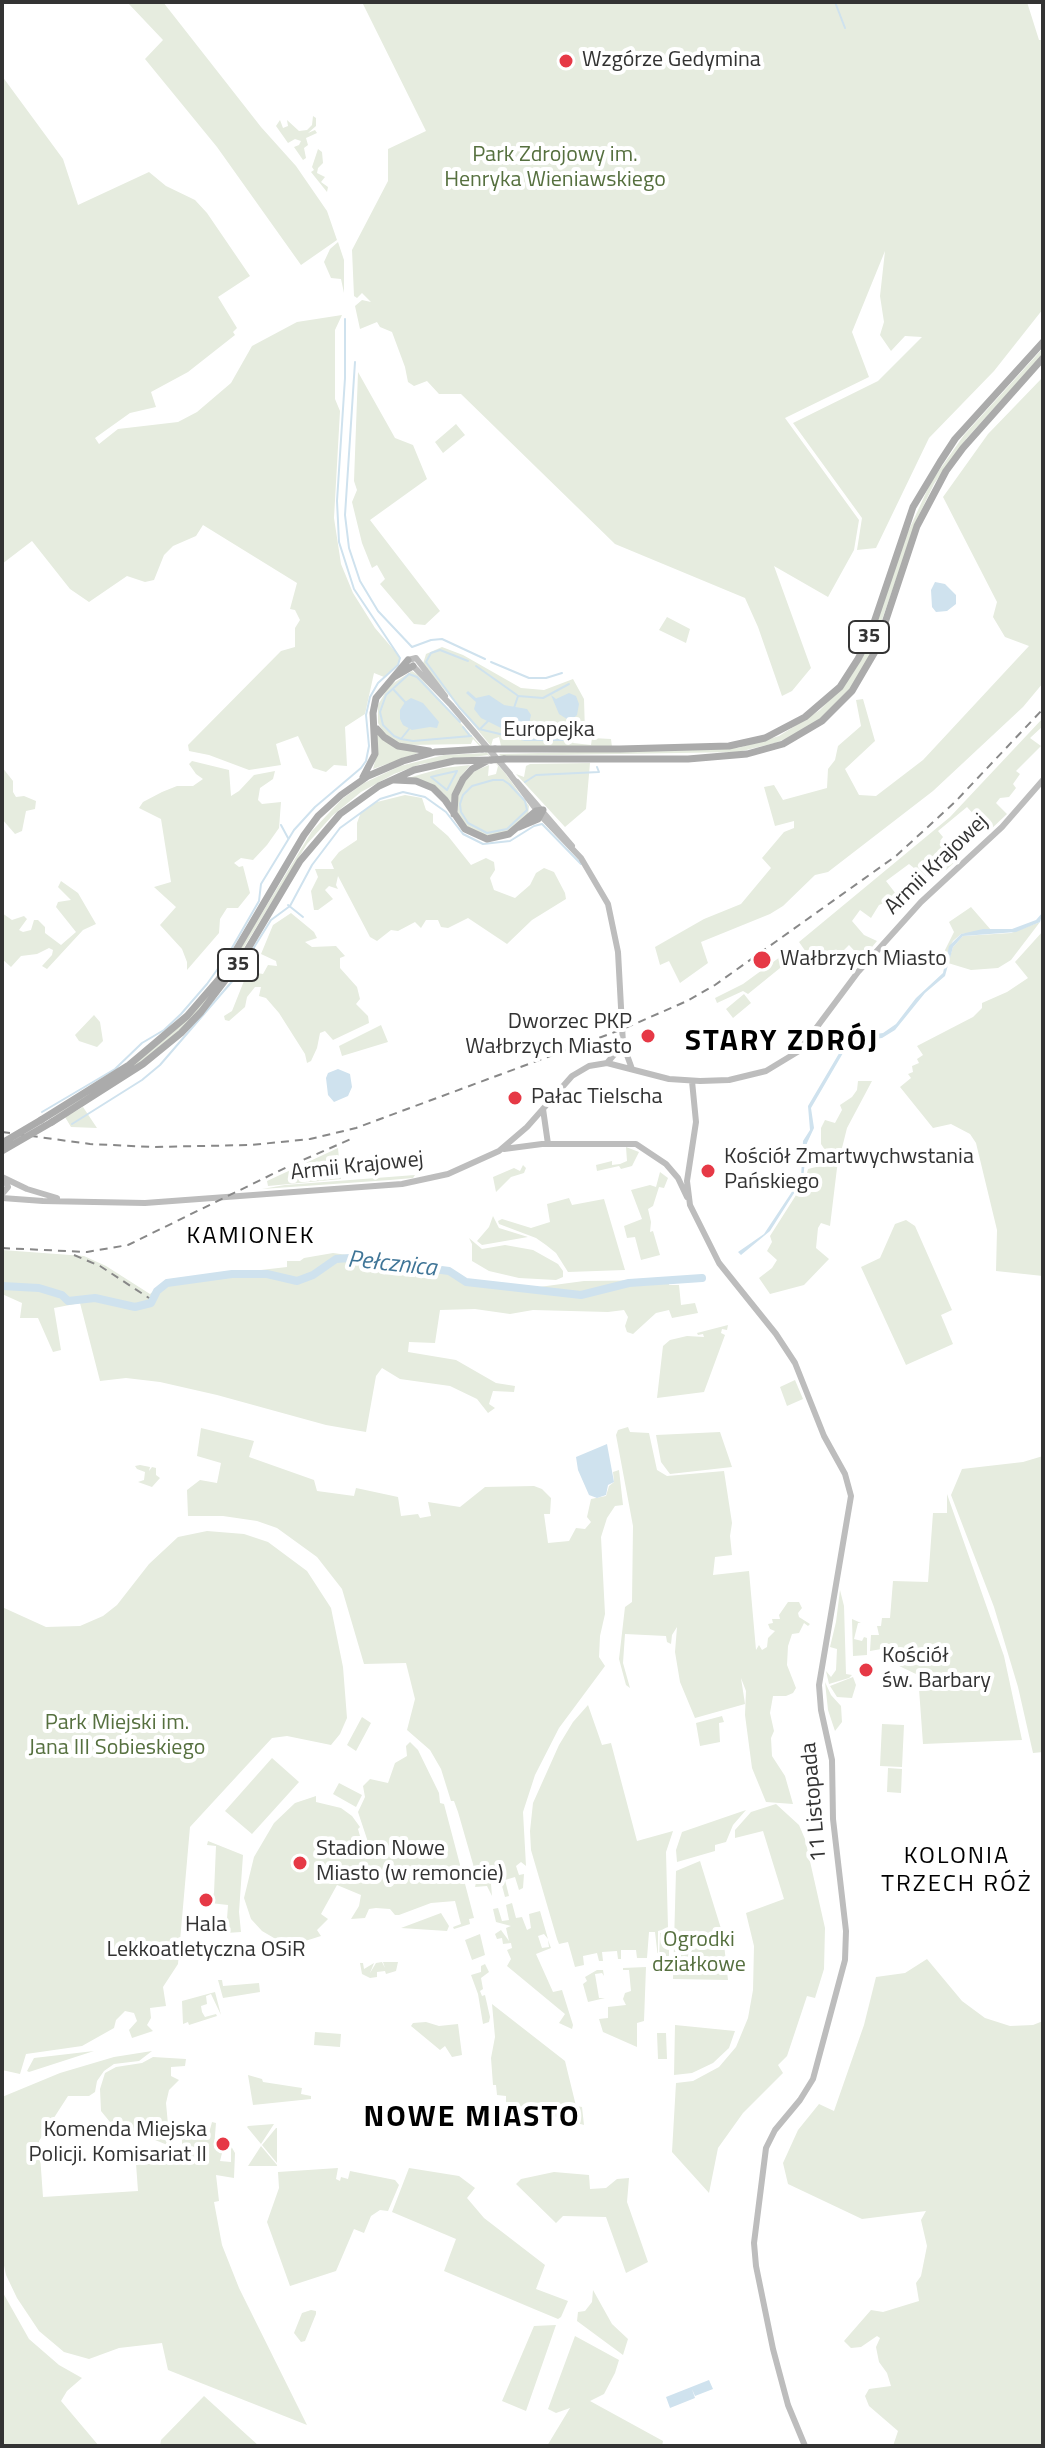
<!DOCTYPE html>
<html>
<head>
<meta charset="utf-8">
<style>
  body { margin:0 }
  #map { position:relative; width:1045px; height:2448px; overflow:hidden; background:#fff; font-family:"Titillium Web",sans-serif }
  canvas { display:block }
  .frame { position:absolute; inset:0; border:4px solid #333; pointer-events:none }
</style>
</head>
<body>
<div id="map">
<canvas width="1045" height="2448"></canvas>
<div class="frame"></div>
</div>
<script>
const context = document.querySelector('canvas').getContext('2d');
context.lineJoin = 'round';
function paint(path, color) { context.fillStyle = color; context.fill(path, 'evenodd'); }
const toPath = rows => new Path2D(rows.map(r => 'M' + r).join(''));
function stroke(path, color, width, dash) { context.strokeStyle = color; context.lineWidth = width; context.lineCap = dash ? 'butt' : 'round'; context.setLineDash(dash || []); context.stroke(path); }
function write(font, color, halo, rows, align = 'center') {
  context.font = font + ' "Titillium Web",sans-serif'; context.lineWidth = 8; context.setLineDash([]); context.textBaseline = 'middle'; context.strokeStyle = halo; context.fillStyle = color; for (const [text, x, y, turn = 0] of rows) {
    context.save(); context.translate(x, y); context.rotate((+turn || 0) * Math.PI / 180); context.textAlign = isNaN(turn) ? turn : align; if (halo) context.strokeText(text, 0, 0); context.fillText(text, 0, 0); context.restore();
  }
}
const green = toPath([
  [127,2,163,2,261,127,296,166,327,211,337,240,301,265,217,147,145,59,163,40],
  [362,2,1027,2,1039,40,1043,40,1043,309,994,371,929,438,876,548,857,550,862,518,793,423,878,381,922,337,905,336,891,351,880,335,884,322,880,296,885,251,852,332,869,377,785,418,859,520,854,550,828,597,774,566,811,668,792,691,782,696,758,627,745,598,615,544,461,394,439,394,427,381,414,386,408,382,405,367,392,332,380,327,377,322,360,329,355,306,362,300,371,302,362,293,357,298,354,296,352,250,388,181,388,149,426,131],
  [2,76,63,159,78,205,149,172,166,186,195,200,207,213,250,276,218,297,237,328,233,332,235,335,188,372,151,392,156,407,130,413,95,438,99,444,118,429,178,422,197,412,231,383,252,346,297,322,342,315,335,330,335,399,340,411,334,518,341,564,353,593,375,628,399,656,399,663,384,677,374,673,365,714,345,727,347,766,334,765,326,772,313,768,298,736,276,744,281,765,249,770,209,755,189,751,188,745,281,651,295,647,295,628,300,620,295,610,290,609,297,583,203,525,196,536,173,546,164,555,154,580,145,582,127,576,89,602,70,589,32,541,2,564],
  [313,116,316,118,316,126,308,133,315,130,317,133,306,138,308,145,304,148,306,158,303,160,294,147,299,145,301,141,295,139,288,143,276,126,280,120,283,128,288,126,287,120,299,131,307,130,312,125],
  [318,149,322,152,323,163,318,168,317,173,325,177,321,182,328,187,327,192,311,172,314,170,312,167],
  [338,242,344,260,344,293,341,279,331,278,324,262,330,249],
  [1043,348,1043,354,967,438,934,484,918,517,869,657,848,692,824,716,793,736,775,743,738,752,501,756,499,754,738,748,779,736,820,710,849,679,867,650,906,536,931,482,964,435],
  [358,372,395,438,413,445,427,479,370,520,440,611,425,625,414,624,380,584,385,579,377,565,372,568,362,543,352,502,357,490,354,481],
  [1043,377,1043,683,1023,707,933,791,828,872,815,875,783,906,770,914,701,942,708,963,680,983,669,961,660,965,655,947,704,919,741,904,771,868,762,858,784,832,794,828,794,821,775,826,764,787,774,785,783,800,827,788,828,769,835,760,838,746,861,726,856,700,863,699,875,741,845,769,859,795,876,796,923,760,1029,646,1005,637,993,617,997,602,943,497,988,434],
  [456,424,465,435,443,453,435,442],
  [667,617,690,629,686,643,659,630],
  [442,647,463,655,521,688,544,690,573,679,584,699,585,733,581,733,581,739,574,739,573,743,591,745,592,738,611,739,612,747,501,746,499,737,493,739,491,746,423,664,426,654],
  [412,671,418,675,505,773,529,806,528,816,510,830,494,836,483,835,467,827,458,814,457,797,465,778,477,770,489,765,488,776,496,774,498,766,488,755,421,764,394,774,361,792,332,816,307,844,226,977,194,1016,174,1035,128,1072,113,1082,44,1122,127,1071,180,1026,234,959,312,831,342,799,364,783,400,766,444,755,486,753,473,739,471,744,406,745,398,743,384,733,378,723,378,705,389,686],
  [1043,718,1043,726,1030,738,1041,746,1016,771,1020,774,1013,784,1016,788,1009,797,1000,798,996,803,1007,814,989,831,967,807,938,831,943,837,940,841,957,860,946,870,931,856,921,865,927,874,925,877,909,864,886,881,896,894,891,900,879,905,871,918,860,910,852,921,864,935,877,941,862,959,849,945,832,962,822,949,815,954,811,948,806,952,799,942,950,817],
  [377,734,418,753,373,769,378,749],
  [192,761,229,770,231,796,239,791,254,775,275,771,273,779,260,788,258,800,262,804,281,802,279,828,267,845,253,860,241,858,234,863,239,867,243,866,250,893,238,908,227,908,220,919,219,933,187,970,187,962,182,949,160,925,176,907,154,887,171,882,161,819,139,808,143,802,162,792,177,786,193,786,203,779,196,774,189,764],
  [590,763,586,809,565,827,516,774,524,777,526,766,530,764],
  [470,765,459,779,450,803,443,793,408,778,443,768],
  [2,767,13,781,13,792,16,797,24,796,36,801,35,809,26,811,22,831,15,834,2,819],
  [405,795,422,798,426,810,433,814,433,823,448,836,471,865,486,858,494,862,495,870,490,878,494,890,515,898,530,885,536,873,544,868,554,872,565,893,566,899,532,920,507,944,468,918,448,928,441,927,438,920,426,920,421,928,415,922,398,931,391,930,377,941,370,937,338,876,336,885,338,889,329,886,325,890,333,899,318,910,314,910,311,891,318,877,315,869,334,869,331,862,339,852,357,840,357,823,361,812,377,802],
  [61,881,78,893,96,924,83,930,47,969,42,966,52,955,53,950,49,948,37,954,21,956,11,967,2,959,2,913,12,920,24,916,27,919,19,930,23,932,31,930,34,920,38,920,45,927,45,933,61,945,76,932,56,907,58,902,71,900,58,887],
  [971,907,991,930,961,934,953,941,942,963,945,950,954,932,949,922],
  [291,913,314,932,317,938,305,942,312,947,336,946,345,956,340,958,340,968,357,987,360,999,356,1004,368,1016,369,1023,333,1040,325,1031,320,1033,317,1048,311,1061,307,1063,305,1054,279,1013,266,998,259,996,261,987,255,987,247,997,245,1007,229,1021,225,1020,224,1016,232,1011,244,981,257,973,263,974,268,965,277,966,276,961,261,954,273,925],
  [1040,922,1011,960,998,968,971,970,948,963,953,947,963,936,1011,933],
  [1043,931,1043,1276,996,1271,997,1230,976,1143,970,1134,951,1124,933,1128,900,1087,911,1078,908,1074,913,1072,912,1066,919,1063,917,1059,923,1055,917,1046,973,1017,982,1008,982,1003,1007,992,1028,978,1015,962],
  [780,957,785,964,748,994,743,991,717,1003,715,998,743,984],
  [744,994,751,1003,733,1018,726,1009],
  [94,1015,100,1022,103,1041,97,1047,79,1041,75,1035],
  [381,1025,388,1042,342,1056,339,1046],
  [858,1081,872,1081,847,1128,837,1168,830,1226,821,1223,818,1228,816,1248,829,1259,804,1285,770,1294,759,1278,772,1268,777,1260,767,1251,772,1242,770,1236,805,1181,808,1169,816,1167,825,1150,821,1144,821,1128,825,1120,835,1123,842,1110,840,1105,852,1097,857,1090],
  [83,1107,97,1128,71,1127,65,1117],
  [626,1147,639,1152,632,1166,621,1169,619,1166,597,1171,596,1165,612,1161,612,1165,620,1164,627,1161],
  [338,1148,341,1179,268,1186,267,1181],
  [523,1165,526,1168,524,1173,511,1177,496,1192,493,1177,514,1168,520,1171],
  [660,1172,668,1178,664,1188,659,1187,653,1206,648,1209,651,1222,650,1232,653,1231,660,1255,641,1260,635,1237,627,1238,624,1226,642,1219,631,1190,650,1185,656,1187],
  [415,1175,413,1178,390,1180,262,1189,285,1185],
  [569,1198,572,1205,604,1199,625,1270,568,1272,556,1253,546,1245,536,1238,499,1224,498,1221,502,1219,531,1228,550,1222,547,1204],
  [493,1216,499,1228,528,1237,482,1245,477,1241,489,1227],
  [906,1220,915,1226,952,1310,941,1315,953,1344,906,1365,861,1267,880,1258,895,1224],
  [469,1238,482,1249,505,1245,533,1250,558,1264,563,1271,563,1277,556,1280,519,1278,489,1271,472,1261,472,1244],
  [2,1250,84,1256,106,1266,150,1294,165,1281,287,1267,287,1261,300,1261,304,1258,333,1253,449,1269,464,1280,475,1284,539,1287,584,1281,669,1280,669,1285,679,1285,681,1305,695,1303,698,1313,672,1318,669,1310,656,1313,633,1334,627,1332,625,1326,628,1317,624,1310,608,1312,533,1310,510,1314,475,1309,440,1310,435,1343,409,1342,408,1352,456,1360,496,1383,515,1386,514,1392,493,1391,489,1404,495,1408,488,1413,477,1399,450,1386,400,1379,382,1368,376,1376,366,1432,326,1425,217,1395,160,1382,126,1378,100,1381,80,1303,54,1308,61,1350,53,1352,38,1318,20,1318,22,1303,2,1294],
  [728,1325,727,1330,722,1329,721,1333,725,1335,704,1392,657,1398,663,1346,670,1340,687,1336,704,1337,703,1334,698,1335,697,1333],
  [795,1380,803,1399,787,1406,780,1387],
  [628,1427,630,1432,649,1433,657,1470,667,1476,724,1471,732,1523,730,1536,732,1555,715,1557,713,1575,749,1571,756,1650,759,1645,762,1650,767,1647,768,1638,775,1631,770,1629,768,1624,773,1623,772,1619,780,1619,779,1615,788,1602,799,1602,802,1608,798,1613,799,1617,810,1624,808,1626,804,1623,799,1633,792,1634,788,1646,787,1665,796,1688,793,1693,786,1696,773,1696,770,1713,774,1731,771,1738,772,1756,785,1776,793,1804,766,1802,752,1768,745,1715,746,1691,741,1678,745,1704,695,1718,680,1682,675,1652,677,1627,672,1635,671,1644,667,1642,666,1636,625,1634,623,1663,630,1688,626,1685,619,1659,625,1607,632,1602,633,1526,616,1435,618,1430],
  [201,1428,254,1441,249,1457,314,1480,317,1491,354,1496,356,1488,398,1497,401,1516,418,1514,420,1518,431,1516,428,1502,460,1507,485,1487,534,1486,542,1489,551,1498,550,1514,544,1514,548,1543,569,1541,576,1528,585,1529,591,1522,587,1517,591,1499,606,1496,609,1486,614,1482,613,1472,619,1470,623,1505,615,1506,607,1518,601,1537,605,1614,600,1636,599,1657,605,1666,559,1728,535,1775,523,1812,526,1866,521,1862,516,1866,519,1875,524,1874,523,1888,519,1890,515,1877,505,1880,509,1896,505,1897,501,1882,491,1884,492,1896,487,1886,475,1887,477,1878,458,1812,454,1801,451,1801,441,1769,430,1750,407,1730,415,1699,406,1663,364,1664,342,1589,317,1557,277,1528,257,1521,223,1516,188,1516,187,1490,200,1480,217,1483,221,1463,197,1456],
  [720,1432,732,1467,670,1474,661,1462,656,1435],
  [1043,1456,1043,1752,1033,1753,1018,1687,994,1607,951,1495,962,1469,1023,1462],
  [140,1465,150,1467,149,1471,152,1467,156,1468,156,1475,160,1478,152,1487,138,1482,144,1480,145,1472,137,1469,135,1466],
  [947,1494,1004,1656,1022,1740,923,1744,918,1675,897,1665,898,1657,888,1654,887,1648,870,1651,871,1635,879,1635,877,1626,881,1626,882,1618,890,1618,893,1581,928,1582,933,1513,947,1513],
  [207,1531,244,1534,268,1542,307,1571,331,1608,343,1667,347,1718,340,1734,331,1745,287,1736,272,1738,190,1827,178,1964,163,1987,166,2006,150,2008,151,2018,147,2025,153,2031,132,2038,129,2030,137,2021,134,2013,125,2011,116,2020,114,2028,82,2046,26,2054,20,2074,2,2070,2,1607,46,1627,80,1626,103,1616,117,1605,149,1564,178,1537],
  [840,1590,844,1606,846,1674,852,1675,849,1678,829,1684,826,1671,831,1677,836,1670,837,1649,830,1647,836,1622],
  [852,1619,861,1623,858,1623,854,1639,862,1641,864,1637,867,1638,867,1655,853,1656],
  [853,1677,856,1685,852,1698,837,1697,830,1686],
  [825,1682,831,1695,841,1706,842,1722,835,1731,828,1710],
  [588,1705,602,1745,611,1743,637,1841,673,1831,666,1852,668,1928,658,1931,658,1958,655,1932,649,1932,647,1958,637,1958,636,1950,621,1950,621,1959,618,1959,617,1951,602,1952,603,1961,599,1961,597,1953,583,1956,584,1965,575,1967,568,1942,559,1944,557,1939,531,1850,530,1831,533,1803,559,1745,573,1722],
  [722,1716,724,1722,719,1723,720,1742,700,1746,696,1723],
  [362,1717,371,1723,356,1751,347,1745],
  [882,1724,904,1725,902,1767,880,1766],
  [410,1742,418,1750,439,1793,440,1803,444,1804,474,1918,469,1919,470,1924,454,1929,453,1927,461,1924,455,1901,431,1903,399,1915,395,1915,390,1909,376,1908,369,1909,365,1918,351,1919,359,1906,361,1895,337,1885,321,1914,328,1919,317,1930,321,1936,302,1942,288,1942,274,1938,262,1931,251,1919,244,1898,254,1857,274,1823,295,1803,316,1796,316,1802,341,1808,352,1816,360,1827,358,1829,362,1843,368,1842,358,1812,365,1797,363,1786,370,1779,388,1783,395,1763,407,1756,406,1746],
  [272,1758,299,1782,252,1834,225,1811],
  [888,1768,902,1769,901,1793,887,1792],
  [339,1783,362,1795,356,1807,333,1794],
  [776,1804,799,1825,805,1839,825,1928,824,1969,815,1998,807,1996,787,2056,778,2065,783,2073,743,2113,718,2148,709,2193,672,2152,676,2083,693,2081,719,2067,736,2047,748,2018,753,1990,754,1946,746,1913,784,1899,763,1831,735,1838,735,1830,751,1812],
  [746,1810,733,1825,726,1842,715,1845,715,1851,677,1862,676,1850,682,1832],
  [208,1841,243,1855,239,1912,241,1932,226,1933,228,1905,210,1903,214,1893,216,1846,207,1845],
  [700,1861,723,1935,728,1980,673,1979,676,1871],
  [512,1903,516,1918,522,1917,527,1930,531,1928,529,1914,540,1911,548,1939,544,1934,538,1936,542,1948,549,1947,548,1940,551,1948,536,1954,553,1992,562,1990,573,2025,572,2029,559,2023,565,2014,507,1966,511,1959,507,1950,512,1948,511,1943,503,1944,502,1938,497,1939,495,1934,501,1930,509,1941,506,1928,511,1926,496,1922,493,1909,498,1908,502,1921,509,1920,506,1905],
  [441,1913,449,1926,447,1931,401,1928],
  [660,1933,669,1933,669,1960,659,1960],
  [480,1934,485,1955,472,1960,465,1940],
  [927,1959,962,2001,985,2018,1010,2026,1033,2025,1043,2021,1043,2446,893,2446,898,2431,869,2406,865,2396,869,2389,891,2386,887,2373,879,2362,876,2347,880,2338,877,2336,861,2347,851,2348,844,2341,871,2310,883,2312,919,2301,916,2283,921,2276,927,2246,921,2220,926,2211,862,2219,788,2184,783,2163,798,2130,819,2104,834,2111,864,2025,876,1977,905,1973],
  [382,1962,385,1968,383,1962,398,1962,396,1971,386,1974,385,1971,377,1972,377,1977,370,1978,362,1974,360,1963,363,1963,364,1969,374,1963,370,1973,376,1963],
  [485,1964,489,1972,481,1978,483,1989,480,1991,482,1996,485,1995,490,2017,489,2022,483,2024,478,1994,471,1975,481,1972,481,1966],
  [646,1967,644,2021,637,2023,637,2047,603,2032,599,2019,608,2018,608,2007,626,2005,623,1999,625,1993,631,1991,629,1970,623,1970,623,1968],
  [597,1970,603,1970,604,1976,602,1973,595,1974,599,1998,605,1998,588,2002,583,1984,587,1981,585,1977],
  [218,1980,222,1980,223,1986,259,1983,260,1992,223,1998],
  [215,1992,221,2015,211,1994,206,1996,207,2004,201,2006,202,2012,205,2017,216,2014,217,2016,189,2025,188,2022,183,2024,182,2001],
  [492,2004,565,2061,576,2106,582,2107,584,2125,506,2102,506,2096,497,2095,496,2085,493,2085,491,2058,495,2037],
  [426,2022,439,2026,458,2024,462,2055,452,2057,445,2046,440,2050,411,2026,413,2023],
  [675,2025,735,2031,729,2048,713,2063,692,2073,674,2075],
  [315,2032,341,2034,340,2047,314,2045],
  [657,2033,666,2033,667,2059,658,2059],
  [94,2051,29,2072,27,2071,34,2058],
  [152,2051,139,2061,114,2064,104,2071,97,2081,95,2092,89,2096,68,2096,39,2141,43,2197,138,2191,135,2150,160,2150,182,2159,182,2128,209,2133,212,2122,216,2123,214,2148,223,2149,220,2161,231,2162,231,2146,235,2153,234,2178,216,2175,219,2201,214,2202,222,2245,239,2288,307,2425,168,2370,162,2343,119,2348,89,2359,64,2352,39,2331,17,2298,6,2275,2,2256,2,2097,60,2073,114,2057],
  [153,2057,186,2059,185,2066,171,2067,171,2076,179,2080,169,2090,166,2103,170,2146,110,2122,101,2111,100,2089,105,2073,116,2067,142,2063],
  [248,2075,262,2079,263,2082,302,2088,301,2094,311,2096,311,2099,253,2105],
  [274,2124,261,2144,247,2127,248,2126],
  [276,2128,277,2128,277,2163,262,2145],
  [261,2146,277,2165,277,2166,248,2166],
  [338,2168,336,2179,340,2181,341,2177,348,2179,350,2171,395,2180,399,2185,388,2211,380,2210,371,2216,364,2233,354,2229,336,2271,290,2286,267,2222,279,2188,278,2172],
  [409,2168,459,2176,475,2188,467,2198,484,2218,545,2265,536,2289,568,2301,561,2317,558,2319,534,2309,444,2271,456,2239,392,2212],
  [554,2172,589,2175,590,2189,606,2188,617,2179,629,2178,627,2202,648,2262,626,2273,606,2217,563,2216,556,2223,516,2184,521,2179],
  [593,2290,612,2324,628,2339,623,2355,577,2321,578,2312,585,2311,592,2302],
  [2,2291,29,2339,59,2365,82,2378,67,2391,61,2401,99,2446,2,2446],
  [311,2310,316,2311,316,2314,305,2341,301,2342,294,2333,302,2313],
  [556,2325,526,2411,502,2401,534,2326],
  [575,2336,619,2360,615,2373,604,2394,590,2401,663,2441,662,2446,547,2446,570,2408,556,2413,548,2409],
  [204,2396,259,2446,160,2446,161,2440]
]);
const water = toPath([
  [935,582,945,584,956,595,956,604,947,611,936,612,932,607,931,590],
  [468,691,476,698,489,695,504,705,527,709,531,715,529,724,520,732,511,733,481,718,474,709,476,702,466,693],
  [569,693,576,696,579,704,577,715,570,721,559,714,551,695,556,699],
  [411,698,423,703,439,722,437,728,430,727,412,730,403,725,400,719,400,710,405,702],
  [1043,912,1040,922,1016,932,963,936,953,947,945,976,925,993,895,1030,882,1038,868,1040,843,1053,811,1108,814,1128,807,1143,803,1179,770,1231,741,1255,738,1252,764,1234,801,1178,803,1141,810,1130,808,1106,841,1050,869,1035,883,1033,896,1024,916,998,943,973,949,946,961,934,983,929,1012,929,1036,920],
  [338,1069,350,1074,352,1087,348,1096,334,1102,328,1095,326,1078,328,1073],
  [607,1444,614,1482,608,1485,606,1495,597,1498,589,1495,578,1470,576,1457],
  [709,2380,713,2389,695,2396,692,2389,695,2398,670,2408,666,2397]
]);
const stream = toPath([
  [835,2,845,28],
  [355,362,345,515,349,548,360,581,378,611,412,647,431,640,442,639,485,659],
  [468,661,440,650,431,653,426,662,459,707,479,729,525,740,573,740],
  [491,662,529,678,546,678,562,673],
  [476,666,517,695],
  [393,689,405,702],
  [514,708,518,696,543,698,569,684],
  [463,727,470,736],
  [409,729,401,739,394,736,383,725,380,712,386,695,409,674,417,677,460,722],
  [480,729,488,721],
  [401,739,413,741,471,736],
  [457,771,447,790,431,777,439,775,457,771],
  [493,780,503,780,509,784,525,801,527,810,507,829,487,833,468,823,461,812,460,804,463,795,472,786,493,780],
  [525,782,536,775,599,772,597,767],
  [281,825,288,838],
  [288,905,303,917],
  [42,1112,115,1069,142,1043,164,1030,181,1014,207,984,229,953,259,901,261,884,294,830,315,807,361,768,366,761,369,746,366,715,370,697,378,683,398,665,400,658,354,589,339,542,337,501,345,378,345,319],
  [72,1124,142,1080,160,1065,235,978,271,920,290,906,312,865,340,828,380,799,403,792,425,797,446,812,463,834,483,844,510,841,534,826,542,824,581,864]
]);
const river = toPath([
  [2,1286,39,1288,62,1295,68,1301,95,1298,135,1307,151,1303,157,1291,167,1283,232,1274,267,1274,297,1281,313,1275,336,1259,350,1258,449,1271,466,1282,581,1295,629,1283,702,1278]
]);
const secondary = toPath([
  [408,660,416,658,445,696],
  [413,666,451,705,510,774],
  [509,773,541,816,581,858,608,904,618,952,623,1044,632,1069],
  [517,782,572,846],
  [607,1063,623,1044],
  [692,1081,696,1122,687,1181,690,1205,719,1263,776,1334,795,1363,824,1436,845,1474,851,1496,819,1685,821,1710,832,1760,833,1819,846,1931,845,1960,813,2079,800,2100,775,2130,766,2148,754,2243,756,2266,773,2349,788,2405,805,2446],
  [543,1109,548,1144],
  [504,1149,542,1144,636,1144,666,1164,678,1178,687,1197],
  [2,1177,27,1189,57,1198],
  [2,1194,8,1187,4,1178],
  [2,1198,43,1201,145,1203,402,1184,448,1174,499,1151,527,1127,572,1076,589,1066,607,1063,669,1079,700,1081,729,1080,766,1071,799,1051,858,972,921,902,1002,827,1043,780]
]);
const primary = toPath([
  [394,677,413,666],
  [377,729,384,737,398,746,429,751],
  [495,749,620,749,729,746,765,738,805,717,840,687,858,659,868,640,913,507,940,462,955,439,1043,342],
  [504,759,688,759,747,754,783,744,822,721,852,691,876,650,917,526,946,471,963,448,1043,358],
  [363,777,375,754,373,713,376,698,408,660],
  [395,780,416,781,433,788,445,800,465,829,487,839,509,834,536,811,543,810,538,819,519,827],
  [454,814,455,795,463,779,472,769,487,761],
  [41,1120,129,1065,187,1016,219,979,304,835,318,816,341,795,368,776,403,761,435,752,482,749],
  [52,1122,143,1064,181,1033,201,1012,243,957,300,861,340,814,379,786,414,770,454,761,491,760]
]);
const rail = toPath([
  [2,1132,90,1144,152,1147,251,1145,310,1139,356,1128,623,1029,687,1001,715,985,896,856,955,802,1043,709],
  [2,1248,87,1252,128,1245,287,1167,351,1139],
  [74,1255,100,1266,149,1298]
]);
const primaryBridge = toPath([
  [482,749,495,749],
  [491,760,504,759],
  [2,1143,41,1120],
  [2,1151,52,1122]
]);
const markers = [
  [566,61,8,"#e63946"],
  [762,960,10,"#e63946"],
  [648,1036,8,"#e63946"],
  [515,1098,8,"#e63946"],
  [708,1171,8,"#e63946"],
  [866,1670,8,"#e63946"],
  [300,1863,8,"#e63946"],
  [206,1900,8,"#e63946"],
  [223,2144,8,"#e63946"]
];
const shields = [
  [869,637,40],
  [238,965,40]
];
const shieldNames = [
  ["35",869,637],
  ["35",238,965]
];
const poiNames = [
  ["Wzgórze Gedymina",582,61],
  ["Wałbrzych Miasto",780,960],
  ["Dworzec PKP",632,1023,"right"],
  ["Wałbrzych Miasto",632,1048,"right"],
  ["Pałac Tielscha",531,1098],
  ["Kościół Zmartwychwstania",724,1158],
  ["Pańskiego",724,1183],
  ["Kościół",882,1657],
  ["św. Barbary",882,1682],
  ["Stadion Nowe",316,1850],
  ["Miasto (w remoncie)",316,1875],
  ["Hala",206,1926,"center"],
  ["Lekkoatletyczna OSiR",206,1951,"center"],
  ["Komenda Miejska",207,2131,"right"],
  ["Policji. Komisariat II",207,2156,"right"]
];
const parkNames = [
  ["Park Zdrojowy im.",555,156],
  ["Henryka Wieniawskiego",555,181],
  ["Park Miejski im.",117,1724],
  ["Jana III Sobieskiego",117,1749],
  ["Ogrodki",699,1941],
  ["działkowe",699,1966]
];
const streetNames = [
  ["Europejka",549,731],
  ["Armii Krajowej",937,865,-44],
  ["Armii Krajowej",357,1167,-6],
  ["11 Listopada",815,1802,-95]
];
const neighbourhoodNames = [
  ["KAMIONEK",251,1237],
  ["KOLONIA",957,1857],
  ["TRZECH RÓŻ",957,1885]
];
const waterNames = [
  ["Pełcznica",392,1265,6]
];
const districtNames = [
  ["STARY ZDRÓJ",782,1043],
  ["NOWE MIASTO",472,2119]
];
paint(green, '#e6ecdf');
paint(water, '#cfe2ee');
stroke(stream, '#cfe2ee', 2);
stroke(river, '#cfe2ee', 8);
stroke(secondary, '#bdbdbd', 6);
stroke(primary, '#ababab', 7);
stroke(rail, '#888', 2, [8, 6]);
stroke(primaryBridge, '#ababab', 7);
for (const [x, y, r, color] of markers) { const dot = new Path2D(); dot.arc(x, y, r, 0, 2 * Math.PI); context.fillStyle = color; context.fill(dot); stroke(dot, '#fff', 3); }
for (const [x, y, w] of shields) { const box = new Path2D(); box.roundRect(x - w / 2, y - 16, w, 32, 6); context.fillStyle = '#fff'; context.fill(box); stroke(box, '#333', 2); }
write('bold 20px', '#333', null, shieldNames);
write('22px', '#333', '#fff', poiNames, 'left');
write('22px', '#56703f', '#fff', parkNames);
write('22px', '#333', '#fff', streetNames);
context.letterSpacing = '2px';
write('24px', '#000', '#fff', neighbourhoodNames);
context.letterSpacing = '0px';
write('italic 24px', '#3f7597', '#fff', waterNames);
context.letterSpacing = '2px';
write('bold 30px', '#000', '#fff', districtNames);
context.letterSpacing = '0px';
</script>
</body>
</html>
